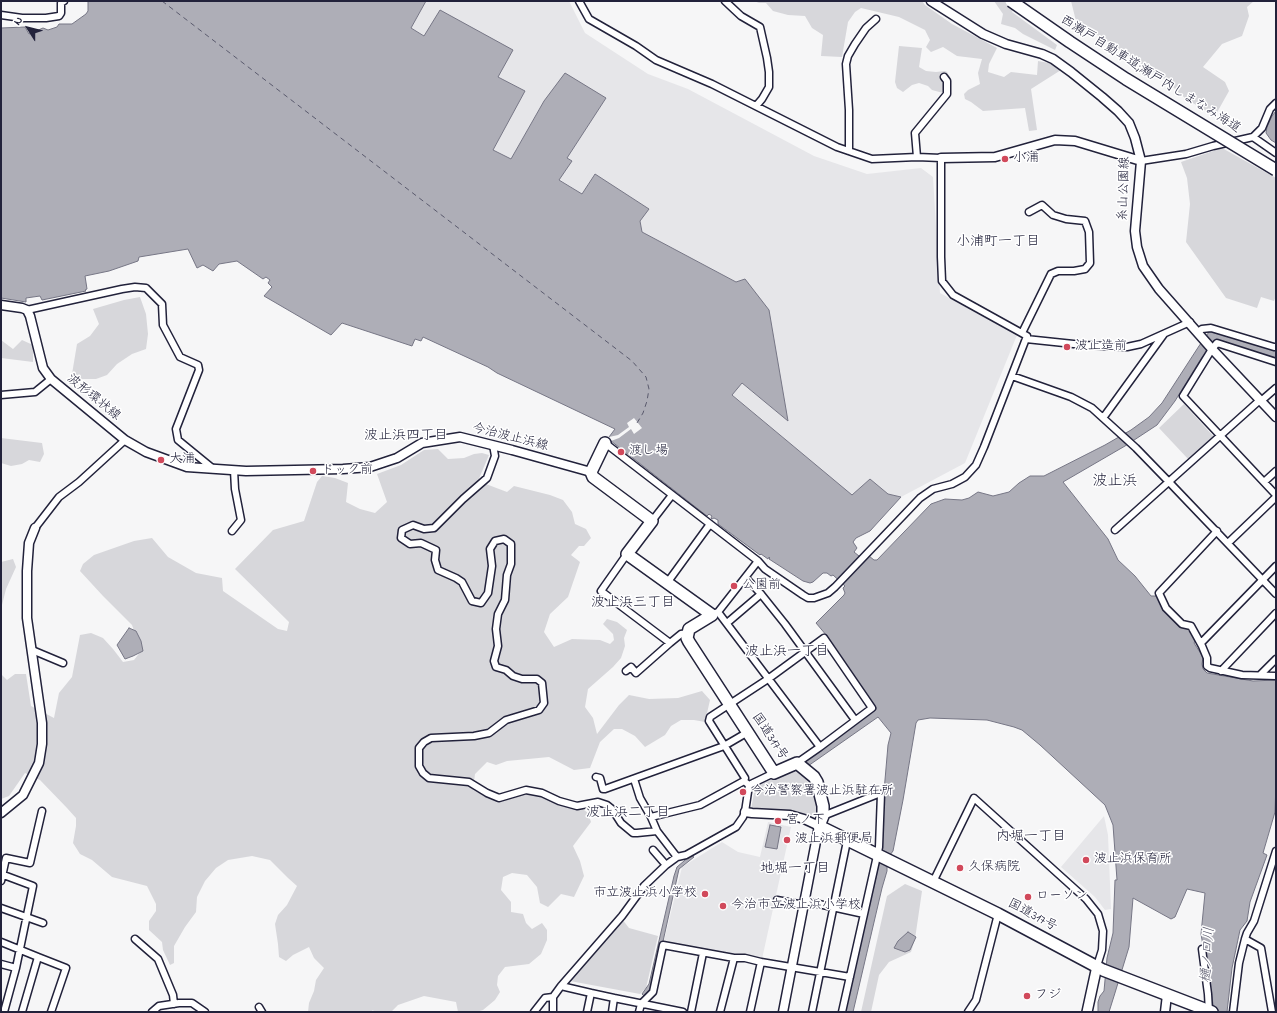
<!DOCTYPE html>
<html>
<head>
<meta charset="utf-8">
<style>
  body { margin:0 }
  #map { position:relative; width:1277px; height:1013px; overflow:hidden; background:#f6f6f7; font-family:"Indie Flower",sans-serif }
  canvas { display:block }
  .frame { position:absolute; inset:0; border:2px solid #22223b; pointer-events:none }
  .north { position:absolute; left:8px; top:8px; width:40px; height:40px; -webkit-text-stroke:3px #fff; paint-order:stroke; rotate:306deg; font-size:11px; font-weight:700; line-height:16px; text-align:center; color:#22223b }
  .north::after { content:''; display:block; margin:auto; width:14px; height:18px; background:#22223b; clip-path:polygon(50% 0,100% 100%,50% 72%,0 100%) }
</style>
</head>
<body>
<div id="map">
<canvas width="1277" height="1013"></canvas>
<div class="frame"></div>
<div class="north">N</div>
</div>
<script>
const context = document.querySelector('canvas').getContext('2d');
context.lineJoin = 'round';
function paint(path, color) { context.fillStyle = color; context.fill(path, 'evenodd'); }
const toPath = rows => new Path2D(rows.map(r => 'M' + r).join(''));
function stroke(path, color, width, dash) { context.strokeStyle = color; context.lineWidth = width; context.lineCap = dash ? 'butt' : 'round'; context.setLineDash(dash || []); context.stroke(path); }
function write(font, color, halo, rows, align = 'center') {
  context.font = font + ' "Indie Flower","Klee One",sans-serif'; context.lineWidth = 3; context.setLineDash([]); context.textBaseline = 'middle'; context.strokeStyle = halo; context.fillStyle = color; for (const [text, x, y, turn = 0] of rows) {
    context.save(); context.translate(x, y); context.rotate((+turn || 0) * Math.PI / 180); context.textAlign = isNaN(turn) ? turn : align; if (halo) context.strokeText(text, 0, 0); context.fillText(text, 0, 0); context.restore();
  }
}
const built = toPath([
  [426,1,569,1,585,33,648,74,688,89,814,156,867,174,921,168,933,177,940,293,1017,335,965,463,901,497,888,494,870,479,852,496,732,394,741,383,788,421,736,282,642,232,640,221,648,208,594,174,582,194,559,179,572,161,567,158,606,98,544,101,511,159,493,150,524,91,411,28],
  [1104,816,1108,835,1111,909,1105,910,1095,897,1061,867],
  [768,822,791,827,762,959,731,958,663,945,682,867,722,842,738,852,760,857]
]);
const green = toPath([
  [754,1,922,1,925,5,952,24,997,48,989,64,988,72,1004,77,1011,72,1037,75,1038,61,1049,63,1061,70,1031,89,1037,130,1029,131,1025,108,983,111,971,102,965,99,964,94,968,90,980,84,978,73,982,59,957,56,943,47,931,52,926,47,930,40,925,30,899,17,861,8,855,12,848,22,842,57,821,56,823,35,812,28,805,16,788,15,773,11,766,3,759,3],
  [994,1,1016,1,1012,12,1057,45,1055,50,1023,34,1015,28,1001,24,1003,14],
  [1071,1,1254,1,1247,7,1249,16,1242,36,1222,44,1203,67,1225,82,1229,91,1215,116,1186,99,1163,78,1076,21],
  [899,46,922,48,919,67,926,71,936,72,945,71,947,72,950,77,951,82,948,87,943,93,932,90,928,86,919,83,912,85,903,92,897,88,895,82],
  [1222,148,1276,178,1276,296,1274,301,1261,297,1257,308,1226,298,1186,242,1190,204,1187,178,1181,162],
  [140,297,146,314,148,334,146,349,132,354,117,364,107,375,96,379,80,379,72,374,77,344,90,336,99,324,93,309,124,300],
  [1,340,13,349,22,340,33,345,33,362,1,358],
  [1184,404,1214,437,1189,460,1159,428],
  [1,438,42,443,44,454,40,462,29,460,22,464,11,466,1,463],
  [438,449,448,459,464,458,474,454,482,453,489,455,478,481,507,492,514,486,550,495,563,500,572,512,575,524,586,529,591,538,584,546,579,546,571,555,580,562,568,597,550,614,544,632,554,647,572,639,600,640,610,644,614,640,613,634,603,624,607,619,617,622,627,630,624,638,625,646,621,658,613,667,588,689,585,707,593,718,597,734,619,705,629,695,649,699,678,698,702,691,710,700,705,722,694,720,681,720,671,726,665,735,645,747,635,736,622,729,614,729,600,742,590,768,574,770,549,757,507,761,496,765,487,762,475,774,473,790,498,803,526,794,539,796,555,795,572,801,588,813,591,822,573,846,580,861,584,876,574,897,561,894,548,907,540,903,537,887,527,875,512,873,503,877,501,890,511,902,511,912,523,914,526,923,532,929,542,923,547,930,547,940,541,954,529,964,505,967,498,976,497,985,500,992,495,1000,483,1010,476,1012,458,1012,456,1002,424,996,398,1005,391,1012,374,1012,373,1010,371,1012,308,1012,309,1003,314,991,316,980,324,968,314,958,309,947,293,955,286,961,279,957,278,944,275,924,278,915,287,905,297,886,288,878,270,860,252,856,228,860,216,868,205,881,197,897,196,912,185,927,174,946,174,963,170,965,163,950,162,942,149,930,149,921,156,911,156,904,147,886,112,877,92,860,80,854,73,843,76,826,76,818,67,808,40,780,25,773,9,796,1,799,1,674,7,680,15,674,26,674,31,706,54,718,59,693,72,677,80,635,91,633,103,638,113,649,123,662,134,660,141,651,132,625,103,596,80,571,83,564,94,555,134,541,152,538,168,557,196,573,222,578,223,591,278,629,287,631,289,622,235,569,273,530,304,521,317,482,322,476,335,478,348,483,346,502,360,509,375,513,387,502,377,474,401,465,424,450],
  [13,559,16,567,6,589,1,609,1,562],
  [794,769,813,783,819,806,815,816,790,810,759,811,751,810,755,787],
  [905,884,922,891,915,939,911,952,889,962,879,975,871,1012,861,1012,887,896],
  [622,919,629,928,658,936,646,988,640,994,570,981,569,979]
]);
const water = toPath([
  [89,1,426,1,411,28,424,36,440,10,513,50,498,77,525,91,493,150,511,159,544,101,565,73,606,98,567,158,572,161,559,180,582,194,595,174,649,209,640,221,642,232,736,282,745,279,769,310,788,421,742,383,732,395,852,495,870,479,888,494,901,497,870,531,856,538,853,542,857,548,854,552,864,560,869,556,874,560,877,560,931,504,945,499,962,500,969,498,978,492,993,496,1009,492,1019,483,1030,476,1044,476,1105,445,1131,430,1149,417,1162,403,1199,346,1209,332,1213,331,1276,350,1276,359,1216,341,1202,357,1175,401,1157,425,1125,446,1063,482,1108,539,1118,560,1135,576,1151,596,1158,596,1168,614,1179,627,1189,628,1196,639,1194,643,1203,657,1202,664,1203,669,1207,673,1253,681,1276,680,1276,782,1275,812,1263,853,1267,855,1250,902,1247,921,1240,930,1232,968,1227,1012,1213,1012,1213,1004,1201,934,1205,893,1187,889,1175,917,1171,919,1133,898,1129,947,1114,996,1109,1012,1098,1012,1098,1002,1100,996,1104,991,1107,958,1113,933,1115,880,1117,880,1113,825,1105,805,1040,745,1022,730,1014,727,987,720,930,718,918,720,916,723,903,800,893,851,890,855,887,867,887,871,882,888,853,1012,845,1012,882,851,883,803,888,745,891,733,878,717,808,766,806,761,873,708,827,636,816,623,844,595,845,593,843,588,845,586,833,575,831,576,827,573,823,573,813,582,810,583,803,581,769,559,770,558,769,557,768,559,761,554,760,555,718,524,718,520,714,518,712,519,711,518,712,516,709,514,707,516,611,441,609,437,615,429,497,373,488,367,423,337,421,341,415,339,412,346,342,323,331,335,264,296,272,287,268,283,270,280,266,277,263,279,237,261,219,264,213,271,203,265,197,268,188,249,139,257,138,261,109,271,85,276,87,289,85,290,86,291,42,300,40,296,26,298,26,302,1,298,1,28,25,27,29,34,43,28,48,30,57,27,59,24,72,24,86,14,88,11,88,2,89,1],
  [1276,111,1276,143,1271,140,1266,133,1267,127,1272,116,1276,111],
  [129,628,136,631,141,641,143,651,133,656,125,659,117,645,129,628],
  [770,825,781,827,777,849,765,847,770,825],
  [691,855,694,857,679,869,654,982,651,992,645,997,642,994,649,984,674,876,677,867,691,855],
  [908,932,916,937,910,950,905,952,894,948,898,941,908,932]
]);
const pier = toPath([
  [634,418,642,428,634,434,631,429,619,438,611,441,609,437,618,435,629,427,627,423]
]);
const ferry = toPath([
  [162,1,632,361,646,377,649,389,647,401,643,413,637,423]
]);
const street = toPath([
  [579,1,589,19,636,46,656,60,712,84,837,147,872,159,917,157,941,158,941,257,942,281,953,295,1027,336,984,447,976,465,965,477,952,484,933,489,920,498,835,587,828,593,814,598,808,598,803,595,765,569,758,561,605,443],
  [725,1,741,16,760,27,767,58,769,72,769,87,762,99,756,106],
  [1,15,22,18,46,18,59,16,61,13,61,3,64,1],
  [1253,137,1276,153],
  [849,151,849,110,846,64,848,56,855,44,866,28,876,19],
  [917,157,915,133,947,94,947,81,944,77],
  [1141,161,1186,154,1213,146,1253,137,1262,128,1270,109,1276,103],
  [27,310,122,289,135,287,146,288,162,304,163,325,180,357,198,365,199,370,176,429,178,440,211,467,213,469],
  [1198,332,1202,329,1211,328,1274,347,1276,347],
  [1022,333,1051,274,1058,271,1074,271,1085,269,1090,263,1089,232,1085,221,1066,219,1053,215,1042,205,1029,212],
  [1164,334,1103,418,1136,448,1169,482,1276,594],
  [1026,339,1083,345,1127,347,1141,344,1190,322],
  [1276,362,1217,343,1212,349,1183,396,1276,495],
  [1012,376,1071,397,1092,408,1103,418],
  [1,395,35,392,51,379],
  [1261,401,1276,388],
  [493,445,495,456,487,478,463,499,434,528,424,529,413,525,402,530,401,538,410,544,421,543,436,550,435,560,438,570,456,578,462,582,472,601,481,603,488,593,492,566,490,549,495,541,504,539,511,544,511,564,507,575,505,600,498,614,496,629,498,646,494,661,496,667,506,670,513,676,522,679,537,679,542,683,544,703,539,710,506,720,489,733,474,736,431,738,424,742,419,748,419,766,423,773,429,778,469,782,487,793,499,798,526,790,542,793,559,801,577,806,598,802,607,805,612,809,621,823,633,833,637,833,657,831],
  [1264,482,1276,471],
  [652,521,672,495],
  [35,528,59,497,79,482,125,440],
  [1115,530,1260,400],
  [232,531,241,520,235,489,234,470],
  [1217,531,1159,593,1166,608,1182,624,1191,626,1202,646,1207,658,1207,666,1210,668,1242,675,1276,676],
  [1228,543,1276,497],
  [627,554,601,591,670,643,681,634,688,633],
  [746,578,761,594,785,624,855,720],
  [667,583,710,524],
  [718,612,820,747],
  [715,613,718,612,758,561],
  [727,623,761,594],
  [1201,643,1276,566],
  [32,650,63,663],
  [626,671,631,667,636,673,670,643],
  [1221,671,1276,613],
  [1260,675,1276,659],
  [596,777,600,778,603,789,605,789,724,746,748,732],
  [634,779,640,798,651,817,657,831,677,857],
  [749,785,744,781,745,778,709,721,710,717,768,679,824,638,872,708,820,747,797,763],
  [823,816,878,794,881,794,879,847,864,914],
  [651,817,700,805,744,781],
  [653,850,666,865],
  [1,874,33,886,16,968],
  [1,881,6,858,30,863,42,811],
  [933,882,974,798,1086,899,1098,914,1103,931,1102,950,1097,966],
  [777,900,804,905],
  [805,901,864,914,842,1012],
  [1,908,43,923],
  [135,939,158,959,173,995,174,1004],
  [1245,939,1261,948,1272,1012],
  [1,942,38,957],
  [1202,949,1208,994,1209,1012],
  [734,958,745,958,761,962],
  [1,964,16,968,4,1012],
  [561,986,591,993],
  [259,1007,262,1012],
  [22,1012,38,957,66,968,51,1012],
  [152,1012,159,1006,179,1003,192,1003,205,1012],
  [534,1012,545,998,553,997],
  [553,1012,553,997,561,986,622,916,644,886,666,865,677,857,686,855,736,827,743,817,745,812,749,785,774,773],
  [587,1012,591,993,614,998],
  [612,1012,614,998,683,1012],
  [639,1012,641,1004,653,992,663,945,734,958,720,1012],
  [691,1012,703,953],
  [750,1012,761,962,850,977],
  [812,1012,847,841],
  [968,1012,976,1000,998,914],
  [1233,1012,1239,963,1245,939,1247,933,1254,921,1276,851]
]);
const secondary = toPath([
  [931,1,983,34,1006,44,1042,54,1053,59,1071,72,1102,97,1118,111,1129,123,1135,138,1141,161,1135,231,1137,247,1143,266,1159,289,1212,349,1276,417],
  [941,158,995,157,1055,140,1075,141,1141,161],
  [1,305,22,308,27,310,30,316,43,368,51,379,125,440,146,452,187,467,246,471,343,469,370,467,397,458,422,443,460,437,512,450,591,472],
  [745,812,752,813,790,815,804,819,819,826,783,1012],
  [1,813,23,795,39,763,42,744,42,723,27,618,27,571,29,543,35,528],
  [1165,1012,1167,995]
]);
const primary = toPath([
  [1087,1012,1097,966]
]);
const highway = toPath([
  [605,443,591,472,593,477,652,521,627,554,712,615,689,629,687,638,689,642,774,773,797,763,814,777,817,782,823,806,823,816,819,826,998,914,1103,970,1212,1012]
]);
const highwayBridge = toPath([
  [1011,1,1070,42,1126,79,1276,170]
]);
const markers = [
  [1005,159,4,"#d1495b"],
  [1067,347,4,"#d1495b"],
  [621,452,4,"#d1495b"],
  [161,460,4,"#d1495b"],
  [313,471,4,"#d1495b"],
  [734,586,4,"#d1495b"],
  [743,792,4,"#d1495b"],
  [778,821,4,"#d1495b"],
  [787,840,4,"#d1495b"],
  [1086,860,4,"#d1495b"],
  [960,868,4,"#d1495b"],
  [705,894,4,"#d1495b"],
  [1028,897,4,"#d1495b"],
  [723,906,4,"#d1495b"],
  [1027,996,4,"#d1495b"]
];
const streetNames = [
  ["西瀬戸自動車道;瀬戸内しまなみ海道",1150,75,32],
  ["糸山公園線",1125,189,-88],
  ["波形環状線",93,398,39],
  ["今治波止浜線",510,438,14],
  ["国道317号",769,737,56],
  ["国道317号",1032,916,28]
];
const poiNames = [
  ["小浦",1013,159],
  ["波止造前",1075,347],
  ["渡し場",629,452],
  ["大浦",169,460],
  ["ドック前",321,471],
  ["公園前",742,586],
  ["今治警察署波止浜駐在所",751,792],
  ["宮ノ下",786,821],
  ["波止浜郵便局",795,840],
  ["波止浜保育所",1094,860],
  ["久保病院",968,868],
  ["市立波止浜小学校",697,894,"right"],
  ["ローソン",1036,897],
  ["今治市立波止浜小学校",731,906],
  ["フジ",1035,996]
];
const neighbourhoodNames = [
  ["小浦町一丁目",998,243],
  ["波止浜四丁目",406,437],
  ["波止浜三丁目",633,604],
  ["波止浜一丁目",787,653],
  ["波止浜二丁目",628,814],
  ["内堀一丁目",1031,838],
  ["地堀一丁目",795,870]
];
const waterNames = [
  ["樋ノ口川",1209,955,-86]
];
const quarterNames = [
  ["波止浜",1115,483]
];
paint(built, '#e6e6e9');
paint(green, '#d7d7db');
paint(water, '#aeaeb7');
stroke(water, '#767685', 1);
paint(pier, '#f6f6f7');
stroke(ferry, '#5a5a6d', 1, [5, 4]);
stroke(street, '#22223b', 9);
stroke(secondary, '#22223b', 11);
stroke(primary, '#22223b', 12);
stroke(highway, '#22223b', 14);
stroke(street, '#fff', 6);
stroke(secondary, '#fff', 8);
stroke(primary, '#fff', 9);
stroke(highway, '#fff', 11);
stroke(highwayBridge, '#22223b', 14, []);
stroke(highwayBridge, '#fff', 11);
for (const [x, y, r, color] of markers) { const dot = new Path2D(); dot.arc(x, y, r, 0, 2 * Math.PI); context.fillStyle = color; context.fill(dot); stroke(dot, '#fff', 1.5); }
write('13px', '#22223b', '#fff', streetNames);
write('13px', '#22223b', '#fff', poiNames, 'left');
write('14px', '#22223b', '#fff', neighbourhoodNames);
write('italic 14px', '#5a5a6d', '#fff', waterNames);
write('15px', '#22223b', '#fff', quarterNames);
</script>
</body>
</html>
